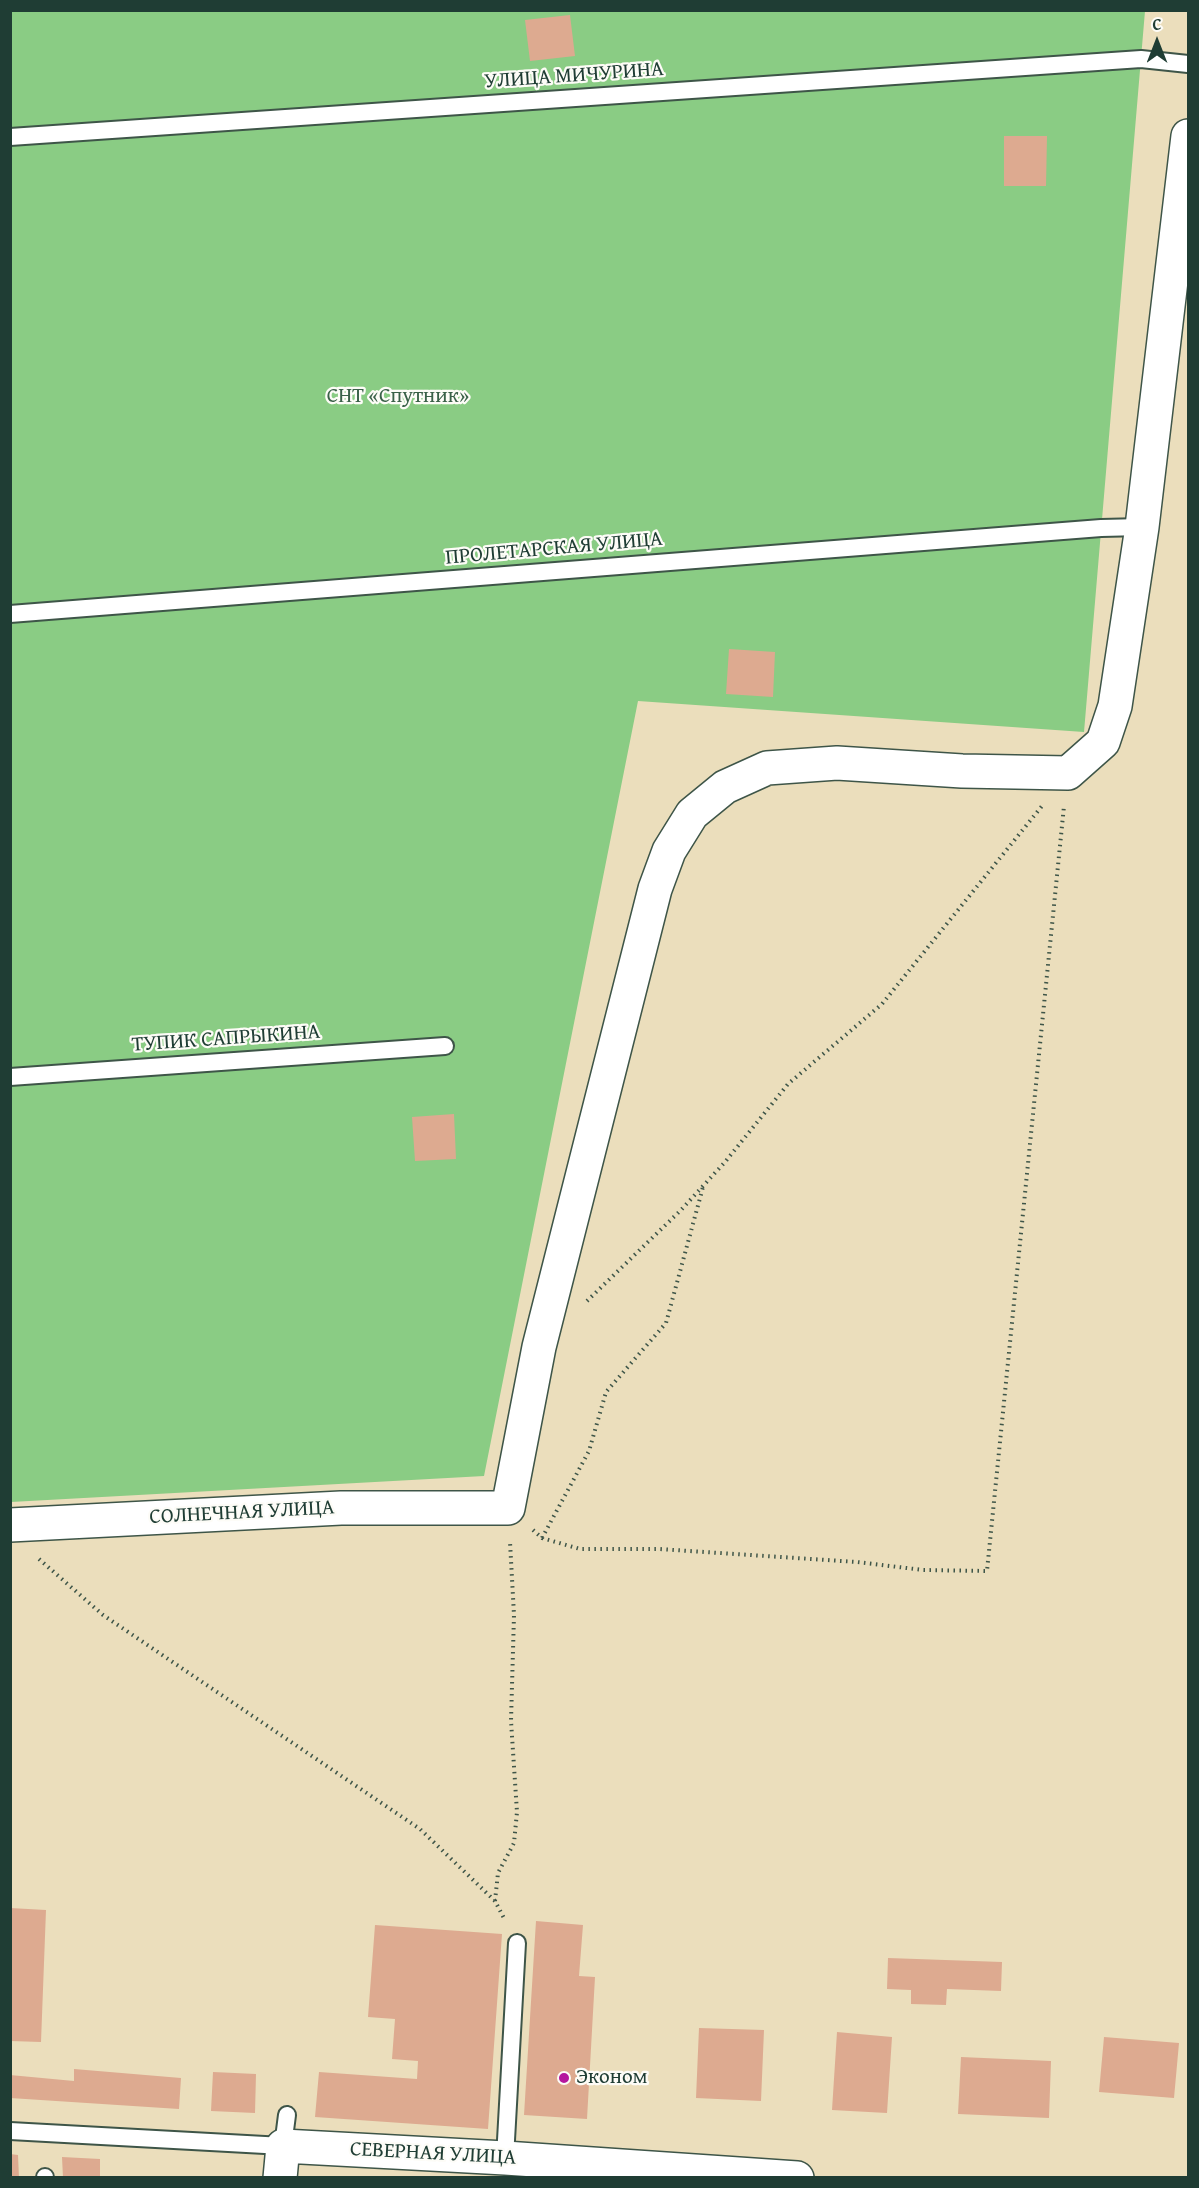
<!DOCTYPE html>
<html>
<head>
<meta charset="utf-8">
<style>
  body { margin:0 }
  #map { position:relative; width:1199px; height:2188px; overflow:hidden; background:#ebdebc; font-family:"Gentium Book Plus",serif }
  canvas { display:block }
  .frame { position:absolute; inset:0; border:12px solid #1f3d34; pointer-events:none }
  .north { position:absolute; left:1127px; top:12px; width:60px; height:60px; -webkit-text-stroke:4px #fdfcf7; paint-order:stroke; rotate:0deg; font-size:16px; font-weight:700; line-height:24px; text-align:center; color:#1f3d34 }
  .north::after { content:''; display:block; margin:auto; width:21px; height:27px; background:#1f3d34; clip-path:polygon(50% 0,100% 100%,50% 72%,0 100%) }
</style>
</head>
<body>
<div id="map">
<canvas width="1199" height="2188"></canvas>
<div class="frame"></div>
<div class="north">С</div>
</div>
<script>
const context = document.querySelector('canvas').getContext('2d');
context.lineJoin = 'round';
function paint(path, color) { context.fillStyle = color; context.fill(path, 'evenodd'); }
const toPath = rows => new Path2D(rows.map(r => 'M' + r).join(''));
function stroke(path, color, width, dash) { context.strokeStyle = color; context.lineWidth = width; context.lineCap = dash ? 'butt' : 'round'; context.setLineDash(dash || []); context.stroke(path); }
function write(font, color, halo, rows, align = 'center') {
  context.font = font + ' "Gentium Book Plus",serif'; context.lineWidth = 4.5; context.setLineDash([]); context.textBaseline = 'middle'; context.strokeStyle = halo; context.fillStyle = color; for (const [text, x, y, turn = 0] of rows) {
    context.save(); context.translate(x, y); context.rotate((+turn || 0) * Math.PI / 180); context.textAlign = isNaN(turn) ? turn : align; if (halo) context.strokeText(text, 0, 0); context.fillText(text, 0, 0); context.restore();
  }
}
const green = toPath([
  [11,11,1145,11,1084,732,638,701,484,1476,11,1502]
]);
const building = toPath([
  [570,15,575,56,530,61,525,20],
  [1004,136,1047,136,1046,186,1004,186],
  [729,649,775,652,773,697,726,694],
  [454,1114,456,1159,415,1161,412,1117],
  [10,1908,46,1910,41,2042,10,2041],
  [536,1921,583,1925,579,1976,595,1977,587,2119,524,2115],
  [375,1925,502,1934,488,2129,315,2117,319,2072,417,2079,418,2061,392,2059,395,2019,368,2017],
  [888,1958,1002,1962,1001,1991,947,1989,946,2005,911,2004,911,1990,887,1989],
  [699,2028,764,2030,761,2101,696,2098],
  [837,2032,892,2037,887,2113,832,2110],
  [1104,2037,1179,2043,1174,2098,1099,2092],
  [961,2057,1051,2061,1049,2118,958,2114],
  [74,2069,181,2078,179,2109,10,2098,10,2075,74,2081],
  [213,2072,256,2074,255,2113,211,2111],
  [10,2154,18,2155,19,2178,10,2178],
  [62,2157,100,2159,100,2178,63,2178]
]);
const path = toPath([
  [587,1301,681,1210,725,1162,788,1084,882,1004,1042,806],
  [533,1530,542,1538,580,1549,659,1549,857,1562,923,1570,987,1571,1064,806],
  [542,1538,589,1451,606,1392,666,1323,703,1187],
  [39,1559,103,1615,420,1829,495,1901,505,1920],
  [495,1901,498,1873,514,1843,517,1812,511,1721,514,1615,510,1542]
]);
const service = toPath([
  [10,137,1141,59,1188,64],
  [10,614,1101,528,1142,527],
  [10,1077,445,1046],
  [10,2131,283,2146,287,2115],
  [505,2158,517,1943],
  [45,2177,45,2178]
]);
const minor = toPath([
  [10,1525,341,1508,508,1508,539,1347,655,889,669,851,692,814,725,787,767,768,837,763,962,771,1068,773,1103,742,1115,706,1142,527,1188,136],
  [280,2178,283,2146,505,2158,797,2178]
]);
const markers = [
  [564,2078,6,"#b5179e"]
];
const streetNames = [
  ["УЛИЦА МИЧУРИНА",574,76,-4],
  ["ПРОЛЕТАРСКАЯ УЛИЦА",554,549,-5],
  ["ТУПИК САПРЫКИНА",226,1039,-4],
  ["СОЛНЕЧНАЯ УЛИЦА",242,1513,-3],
  ["СЕВЕРНАЯ УЛИЦА",433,2154,3]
];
const parkNames = [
  ["СНТ «Спутник»",398,397]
];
const poiNames = [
  ["Эконом",576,2078]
];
paint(green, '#8acc84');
paint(building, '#ddaa90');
stroke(service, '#3e5548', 20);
stroke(minor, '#3e5548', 36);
stroke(path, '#3e5548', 4, [1.5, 4.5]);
stroke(service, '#fff', 16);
stroke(minor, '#fff', 33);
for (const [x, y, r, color] of markers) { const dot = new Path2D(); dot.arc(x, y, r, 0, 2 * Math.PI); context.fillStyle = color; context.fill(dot); stroke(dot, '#fdfcf7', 2); }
write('21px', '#1f3d34', '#fdfcf7', streetNames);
write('21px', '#3a6148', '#fdfcf7', parkNames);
write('21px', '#1f3d34', '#fdfcf7', poiNames, 'left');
</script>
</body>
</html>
